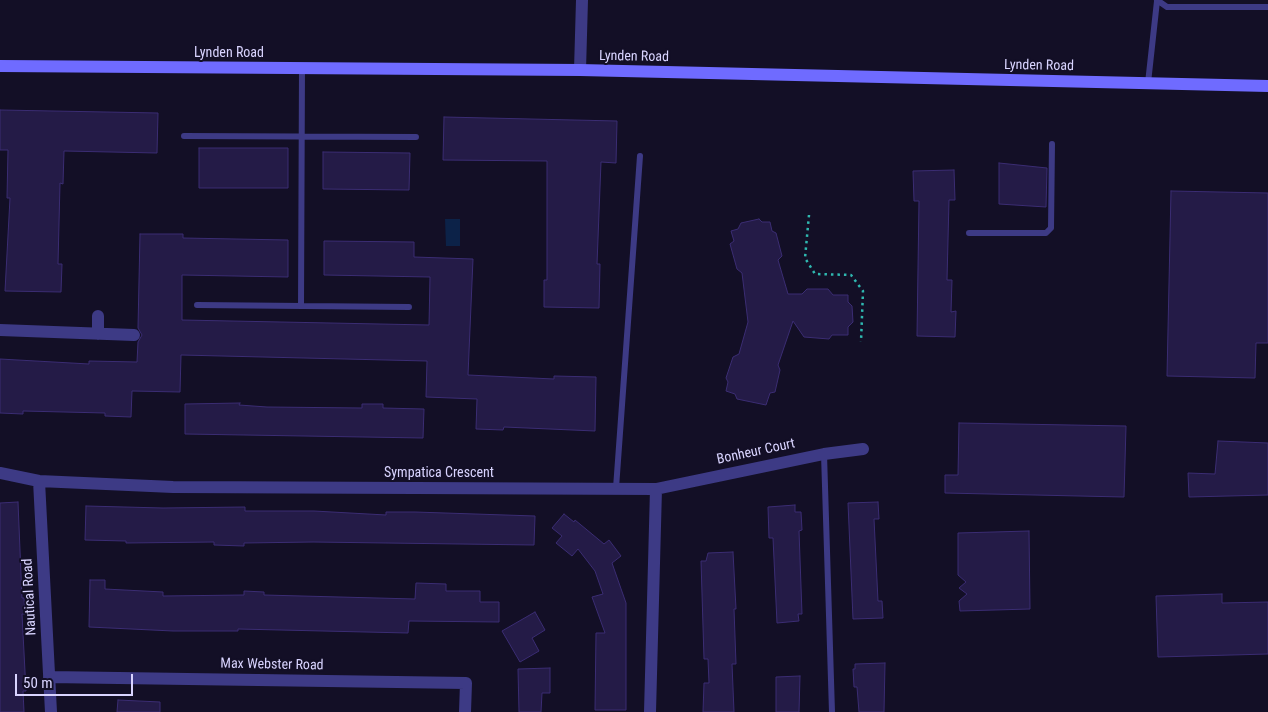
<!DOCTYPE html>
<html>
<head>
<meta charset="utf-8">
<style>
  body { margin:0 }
  #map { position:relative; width:1268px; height:712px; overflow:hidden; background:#130f26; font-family:"Roboto Condensed",sans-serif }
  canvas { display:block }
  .scale { position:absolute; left:15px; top:674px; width:118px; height:22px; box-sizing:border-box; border:2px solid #d9d4ff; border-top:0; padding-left:6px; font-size:15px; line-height:18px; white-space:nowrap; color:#d9d4ff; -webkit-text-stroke:4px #130f26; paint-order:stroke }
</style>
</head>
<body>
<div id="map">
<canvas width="1268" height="712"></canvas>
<div class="scale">50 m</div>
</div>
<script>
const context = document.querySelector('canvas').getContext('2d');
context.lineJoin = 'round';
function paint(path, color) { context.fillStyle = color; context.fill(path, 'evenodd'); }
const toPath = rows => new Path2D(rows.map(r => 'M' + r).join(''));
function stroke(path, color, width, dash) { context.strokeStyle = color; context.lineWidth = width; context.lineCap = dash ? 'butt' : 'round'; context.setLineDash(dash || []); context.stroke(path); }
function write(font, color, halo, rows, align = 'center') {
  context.font = font + ' "Roboto Condensed",sans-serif'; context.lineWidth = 4; context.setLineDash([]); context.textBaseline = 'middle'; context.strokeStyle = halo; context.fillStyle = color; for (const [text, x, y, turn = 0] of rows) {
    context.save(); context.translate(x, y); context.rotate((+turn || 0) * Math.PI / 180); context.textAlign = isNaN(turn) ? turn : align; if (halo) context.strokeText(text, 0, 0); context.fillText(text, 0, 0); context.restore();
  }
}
const water = toPath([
  [445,219,460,219,460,246,446,246]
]);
const building = toPath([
  [0,110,158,113,157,153,64,151,63,184,60,183,58,264,62,264,61,292,5,291,10,198,7,198,8,150,0,150,0,110],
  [444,117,617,121,616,163,601,162,597,264,600,264,599,308,544,307,544,280,547,280,547,161,443,160,444,117],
  [199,148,288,148,288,188,199,188,199,148],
  [323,152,410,153,409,190,323,189,323,152],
  [999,163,1047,168,1046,207,999,204,999,163],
  [954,170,955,200,949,200,947,280,952,280,951,312,956,311,955,337,917,336,919,201,914,201,913,171,954,170],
  [1171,191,1268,193,1268,343,1256,343,1255,378,1167,376,1171,191],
  [759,219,762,222,770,222,772,231,776,233,782,256,778,260,788,294,802,294,807,289,828,289,833,295,848,295,848,302,852,306,853,322,848,327,848,335,832,335,829,339,804,337,793,321,778,365,780,370,775,392,770,393,766,405,737,399,735,394,726,391,728,382,726,378,733,357,739,354,748,322,742,273,737,269,730,244,734,241,731,231,738,229,741,223,759,219],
  [140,234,183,234,183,238,288,240,288,277,182,275,182,320,429,325,430,277,324,275,324,241,414,242,414,257,473,259,468,375,554,379,554,376,596,377,595,431,504,427,503,430,476,429,477,399,426,397,427,361,181,355,180,392,132,391,131,417,105,416,105,413,23,411,23,414,0,413,0,359,89,364,89,361,137,362,138,342,142,335,138,328,140,234],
  [240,403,239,405,267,407,362,408,362,404,383,404,383,408,424,409,423,438,185,434,185,404,240,403],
  [959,423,1126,426,1124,497,945,493,945,475,958,475,959,423],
  [1218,441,1268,443,1268,495,1189,497,1188,473,1215,474,1218,441],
  [18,502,22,598,24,598,25,614,22,614,26,691,23,691,24,712,0,712,0,503,18,502],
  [878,502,879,519,874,519,878,601,882,601,883,618,853,619,848,503,878,502],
  [795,505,795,512,801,512,802,530,799,531,802,614,798,614,799,621,777,623,773,538,769,538,768,507,795,505],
  [86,506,163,508,245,507,245,511,314,511,386,515,386,512,415,512,535,516,534,545,313,542,244,543,244,546,214,545,214,542,126,543,126,541,85,540,86,506],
  [564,514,574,522,575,520,604,544,609,540,621,556,612,563,626,603,626,710,595,710,596,633,605,633,592,597,603,594,595,571,578,549,572,556,556,543,562,536,552,528,564,514],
  [1029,531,1030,609,960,611,959,601,967,594,959,588,966,582,958,575,958,533,1029,531],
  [733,552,736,609,734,609,736,664,732,664,734,712,703,712,704,683,709,683,708,659,704,659,701,561,706,561,708,553,733,552],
  [90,580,105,580,105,589,163,592,163,596,244,595,244,591,264,592,264,595,415,599,416,583,446,584,446,591,480,591,480,602,499,602,499,622,409,621,408,633,238,629,238,631,173,631,89,627,90,580],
  [1222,594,1222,603,1268,602,1268,654,1158,657,1156,596,1222,594],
  [535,612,545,630,532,638,539,651,520,662,502,631,535,612],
  [885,663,884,712,859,712,857,687,854,687,853,669,855,669,855,664,885,663],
  [550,668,550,693,542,693,541,712,519,712,518,669,550,668],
  [800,676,799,712,776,712,776,677,800,676],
  [118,700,160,702,160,712,117,712,118,700]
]);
const path = toPath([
  [809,215,805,258,815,274,851,275,863,291,861,342]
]);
const lane = toPath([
  [1157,0,1167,7,1268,7],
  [1148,83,1157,1],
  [184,136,416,137],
  [969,233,1046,233,1051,228,1052,144],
  [197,305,409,307],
  [301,306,302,68],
  [824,454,832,712],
  [616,488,640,156]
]);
const street = toPath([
  [580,70,582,0],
  [98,316,98,334],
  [0,330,134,335],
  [0,473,39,481,173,487,656,489,824,454,863,449],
  [39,481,51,712],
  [49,677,466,683,465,712],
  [650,712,656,489]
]);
const secondary = toPath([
  [0,66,580,70,1268,86]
]);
const streetNames = [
  ["Lynden Road",229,53],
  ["Lynden Road",634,57,1],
  ["Lynden Road",1039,66,1],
  ["Bonheur Court",756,452,-12],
  ["Sympatica Crescent",439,473],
  ["Nautical Road",30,597,-93],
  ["Max Webster Road",272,665,1]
];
paint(water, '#0c2248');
paint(building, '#241b47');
stroke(building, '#3b2d73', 1);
stroke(path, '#2fb8b0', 2.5, [2.5, 4]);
stroke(lane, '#3d3a85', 6);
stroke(street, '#3d3a85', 12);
stroke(secondary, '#6f6bff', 12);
write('14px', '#d9d4ff', '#130f26', streetNames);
</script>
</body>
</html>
